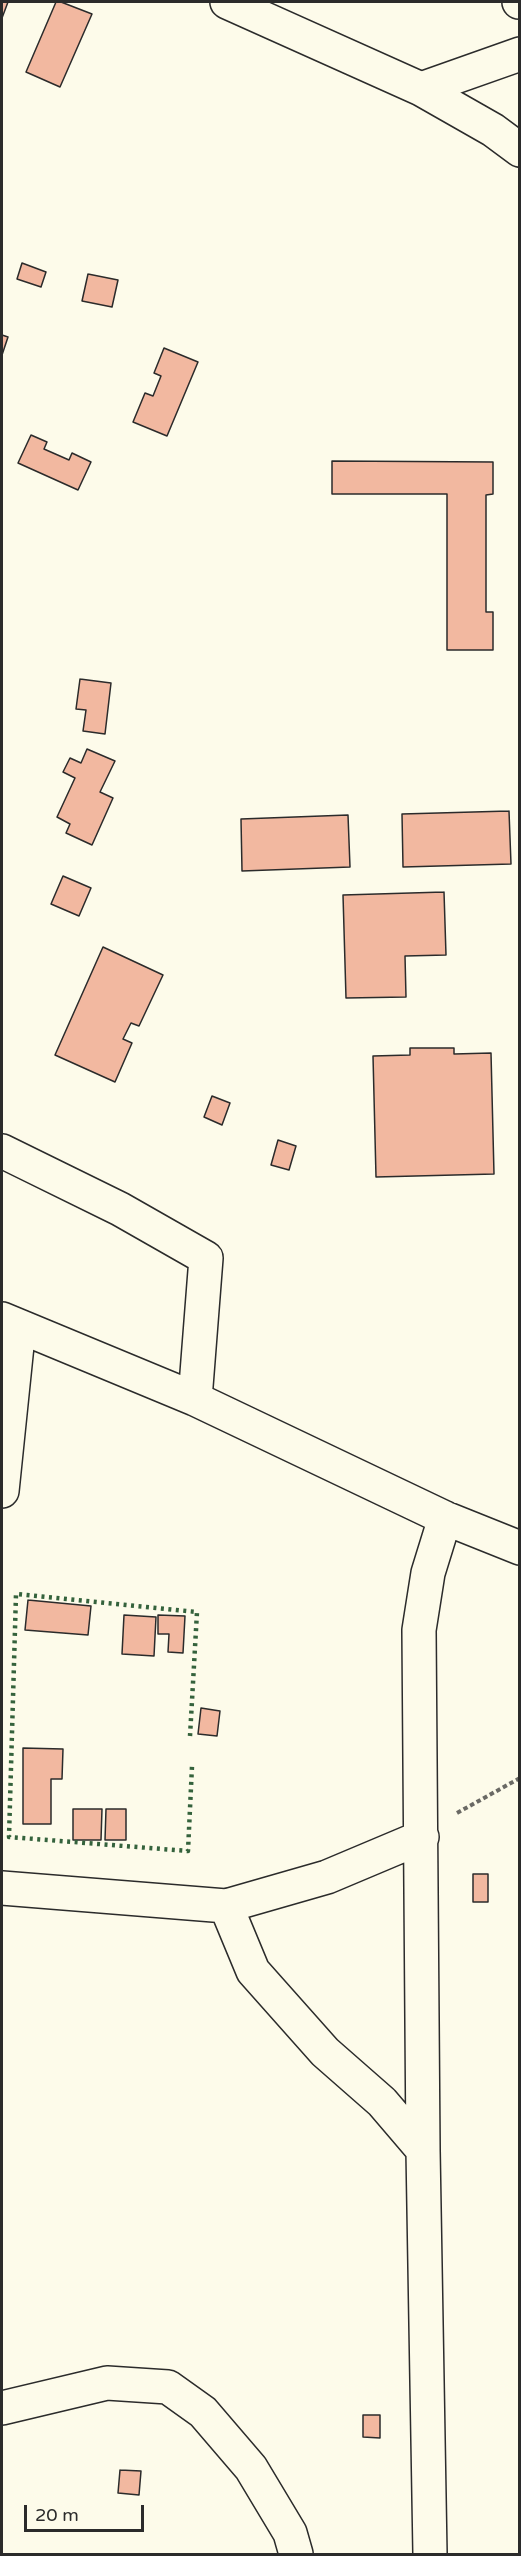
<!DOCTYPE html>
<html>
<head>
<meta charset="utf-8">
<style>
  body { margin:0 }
  #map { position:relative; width:521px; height:2556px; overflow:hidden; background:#fdfbea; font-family:"Varela Round",sans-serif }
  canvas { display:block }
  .frame { position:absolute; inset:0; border:3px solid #2b2b2b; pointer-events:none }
  .scale { position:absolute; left:24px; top:2505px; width:120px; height:27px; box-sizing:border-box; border:3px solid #2b2b2b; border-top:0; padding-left:8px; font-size:18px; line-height:21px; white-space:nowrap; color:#2b2b2b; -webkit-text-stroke:4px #fdfbea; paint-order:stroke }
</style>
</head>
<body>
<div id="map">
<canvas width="521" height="2556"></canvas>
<div class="frame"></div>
<div class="scale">20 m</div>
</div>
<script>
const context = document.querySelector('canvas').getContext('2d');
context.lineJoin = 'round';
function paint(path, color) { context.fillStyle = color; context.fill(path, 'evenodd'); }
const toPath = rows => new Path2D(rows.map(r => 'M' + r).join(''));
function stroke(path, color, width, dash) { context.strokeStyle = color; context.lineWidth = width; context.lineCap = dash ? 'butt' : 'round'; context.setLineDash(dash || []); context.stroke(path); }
const building = toPath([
  [2,2,8,2,2,18,2,2],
  [56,2,61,2,92,14,60,87,26,72,56,2],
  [22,263,46,272,41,287,17,279,22,263],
  [88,274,118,280,112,307,82,301,88,274],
  [2,335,8,337,2,355,2,335],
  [164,348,198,362,167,436,133,422,145,393,153,396,161,376,154,373,164,348],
  [31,435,47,442,44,449,69,460,72,453,91,462,78,490,18,463,31,435],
  [332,461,493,462,493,494,486,495,486,612,493,612,493,650,447,650,447,494,332,494,332,461],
  [80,679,111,683,105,734,83,731,86,710,76,709,80,679],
  [87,749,115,761,100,792,113,798,92,845,66,833,70,824,57,817,75,778,63,772,70,758,81,763,87,749],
  [509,811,511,864,403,867,402,814,509,811],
  [348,815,350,867,242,871,241,819,348,815],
  [63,876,91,888,79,916,51,904,63,876],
  [444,892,446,955,405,956,406,997,346,998,343,895,444,892],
  [103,947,163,975,139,1026,131,1023,123,1039,132,1043,115,1082,55,1055,103,947],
  [410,1048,454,1048,454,1054,491,1053,494,1174,376,1177,373,1056,410,1055,410,1048],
  [212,1096,230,1103,222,1125,204,1117,212,1096],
  [278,1140,296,1146,289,1170,271,1165,278,1140],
  [28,1600,91,1606,88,1635,25,1630,28,1600],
  [124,1615,156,1617,154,1656,122,1654,124,1615],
  [158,1615,185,1616,183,1653,168,1652,169,1634,158,1634,158,1615],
  [201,1708,220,1711,217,1736,198,1734,201,1708],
  [23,1748,63,1749,62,1779,51,1779,51,1824,23,1824,23,1748],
  [73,1809,102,1809,101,1840,73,1840,73,1809],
  [106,1809,126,1809,126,1840,105,1840,106,1809],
  [473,1874,488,1874,488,1902,473,1902,473,1874],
  [363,2415,380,2415,380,2438,363,2437,363,2415],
  [120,2470,141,2471,139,2495,118,2493,120,2470]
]);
const path = toPath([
  [457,1813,520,1778]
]);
const minor = toPath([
  [227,2,421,89,493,130,520,150],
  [519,2,520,2],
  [421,89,520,54],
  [2,1151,120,1209,206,1258,195,1399],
  [2,1319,195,1399,445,1518,520,1548],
  [2,1491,19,1326],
  [2,1888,226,1906,327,1877,422,1837],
  [226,1906,253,1971,325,2052,382,2102,423,2150],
  [2,2408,107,2383,168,2387,203,2412,251,2468,290,2533,296,2554],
  [430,2554,423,2150,419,1630,428,1573,445,1518]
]);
const hedge = toPath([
  [190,1736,197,1612,16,1594,9,1837,188,1851,192,1766]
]);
paint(building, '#f2b8a0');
stroke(building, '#2b2b2b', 1.5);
stroke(minor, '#2b2b2b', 36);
stroke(path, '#6a6964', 4, [4.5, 3]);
stroke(minor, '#fdfbea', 33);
stroke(hedge, '#34623c', 4.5, [3, 4.5]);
</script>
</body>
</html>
